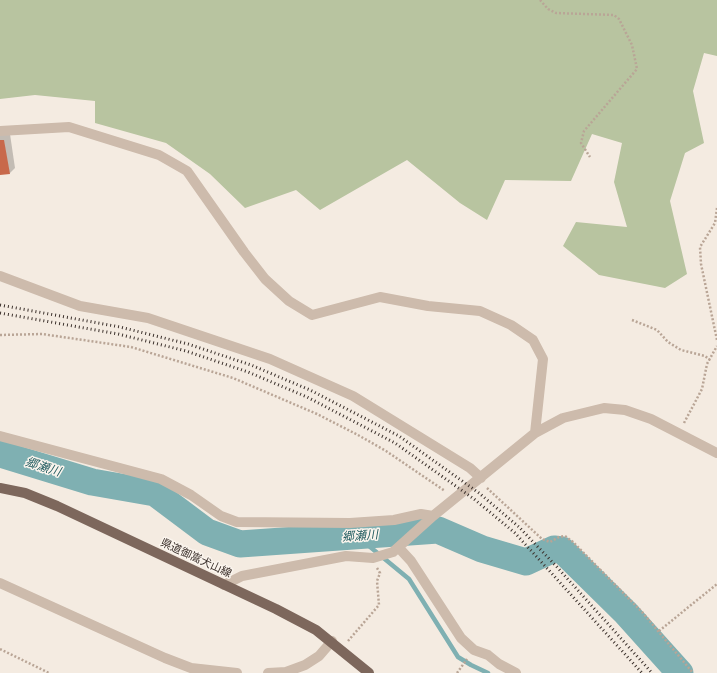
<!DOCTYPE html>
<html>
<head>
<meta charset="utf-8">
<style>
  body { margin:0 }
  canvas { display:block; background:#f4ebe1 }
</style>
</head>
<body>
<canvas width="717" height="673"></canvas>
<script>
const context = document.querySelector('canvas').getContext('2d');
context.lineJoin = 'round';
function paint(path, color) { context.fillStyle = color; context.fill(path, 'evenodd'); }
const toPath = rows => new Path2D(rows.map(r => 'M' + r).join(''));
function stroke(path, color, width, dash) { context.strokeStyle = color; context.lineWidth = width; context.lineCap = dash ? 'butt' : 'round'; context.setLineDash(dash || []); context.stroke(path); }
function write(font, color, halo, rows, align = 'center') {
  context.font = font + ' "Golos Text","Noto Sans JP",sans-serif'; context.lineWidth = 3; context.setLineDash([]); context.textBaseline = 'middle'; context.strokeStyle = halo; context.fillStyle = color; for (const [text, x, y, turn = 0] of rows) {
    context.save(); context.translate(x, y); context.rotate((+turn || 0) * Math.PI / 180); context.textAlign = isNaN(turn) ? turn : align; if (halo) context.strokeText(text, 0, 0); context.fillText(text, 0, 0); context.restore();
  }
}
const green = toPath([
  [0,0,717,0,717,56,704,53,693,91,704,143,685,153,670,201,687,274,665,288,599,275,563,246,576,222,627,227,614,182,622,143,592,134,571,181,505,180,487,220,460,203,407,160,320,210,296,190,245,208,210,174,166,143,95,123,95,101,35,95,0,99]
]);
const shadow = toPath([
  [10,134,15,168,9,174,0,174,0,135]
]);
const stream = toPath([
  [367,537,369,546,409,579,458,657,471,665,488,673]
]);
const river = toPath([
  [0,454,92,482,155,493,207,532,240,544,438,530,482,549,526,562,554,549,562,550,626,613,680,673]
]);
const building = toPath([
  [0,140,4,140,10,174,0,175]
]);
const path = toPath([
  [540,0,548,9,556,13,614,15,619,19,632,45,637,69,584,131,581,143,590,157],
  [717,208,715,223,700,247,701,264,717,340],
  [632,320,657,330,668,342,681,350,705,356,710,360],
  [0,335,42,334,131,347,233,378,317,414,358,435,386,451,445,491],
  [684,423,702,389,707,364,717,346],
  [487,488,542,539,550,542,559,537,565,536,573,542,643,613,693,673],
  [659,631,717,584],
  [348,641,379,605,377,581,380,573,377,568],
  [0,649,49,673],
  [457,673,467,659]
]);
const minor = toPath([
  [0,131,69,127,159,155,187,171,244,252,265,279,289,301,312,315,380,297,428,306,480,311,511,325,533,340,543,359,535,433],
  [0,276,80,306,148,318,270,359,353,396,470,468,481,478],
  [0,436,161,479,191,495,221,516,237,522,350,523,394,520,421,514,433,516],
  [399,548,411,561,461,638,474,650,488,655,499,664,516,673],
  [0,583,165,658,191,668,237,673],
  [224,585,242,576,346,556,373,558,393,552,433,516,535,433,563,418,604,408,625,410,651,419,717,453],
  [268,673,286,672,305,665,319,656,332,641]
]);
const major = toPath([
  [0,488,25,493,57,506,276,609,316,630,369,673]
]);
const rail = toPath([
  [0,305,120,327,188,344,251,365,310,390,399,436,479,493,519,527,557,567,652,673],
  [0,313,118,334,186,351,248,372,307,397,395,443,474,499,515,533,642,673]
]);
const streetNames = [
  ["県道御嵩犬山線",196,558,25]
];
const waterNames = [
  ["郷瀬川",43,467,17],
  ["郷瀬川",360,536,-4]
];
paint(green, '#b8c4a0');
paint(shadow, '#0003');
stroke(stream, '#7fb0b2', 4.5);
stroke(river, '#7fb0b2', 27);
paint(building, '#c8694b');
stroke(path, '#b9a596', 2.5, [2, 2]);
stroke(minor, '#cdbbac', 10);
stroke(major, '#7d675c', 10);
stroke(rail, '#3b302b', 3, [1, 3]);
write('11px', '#3b302b', '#fbf5ee', streetNames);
write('italic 12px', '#1f5a5e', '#fbf5ee', waterNames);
</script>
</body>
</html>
